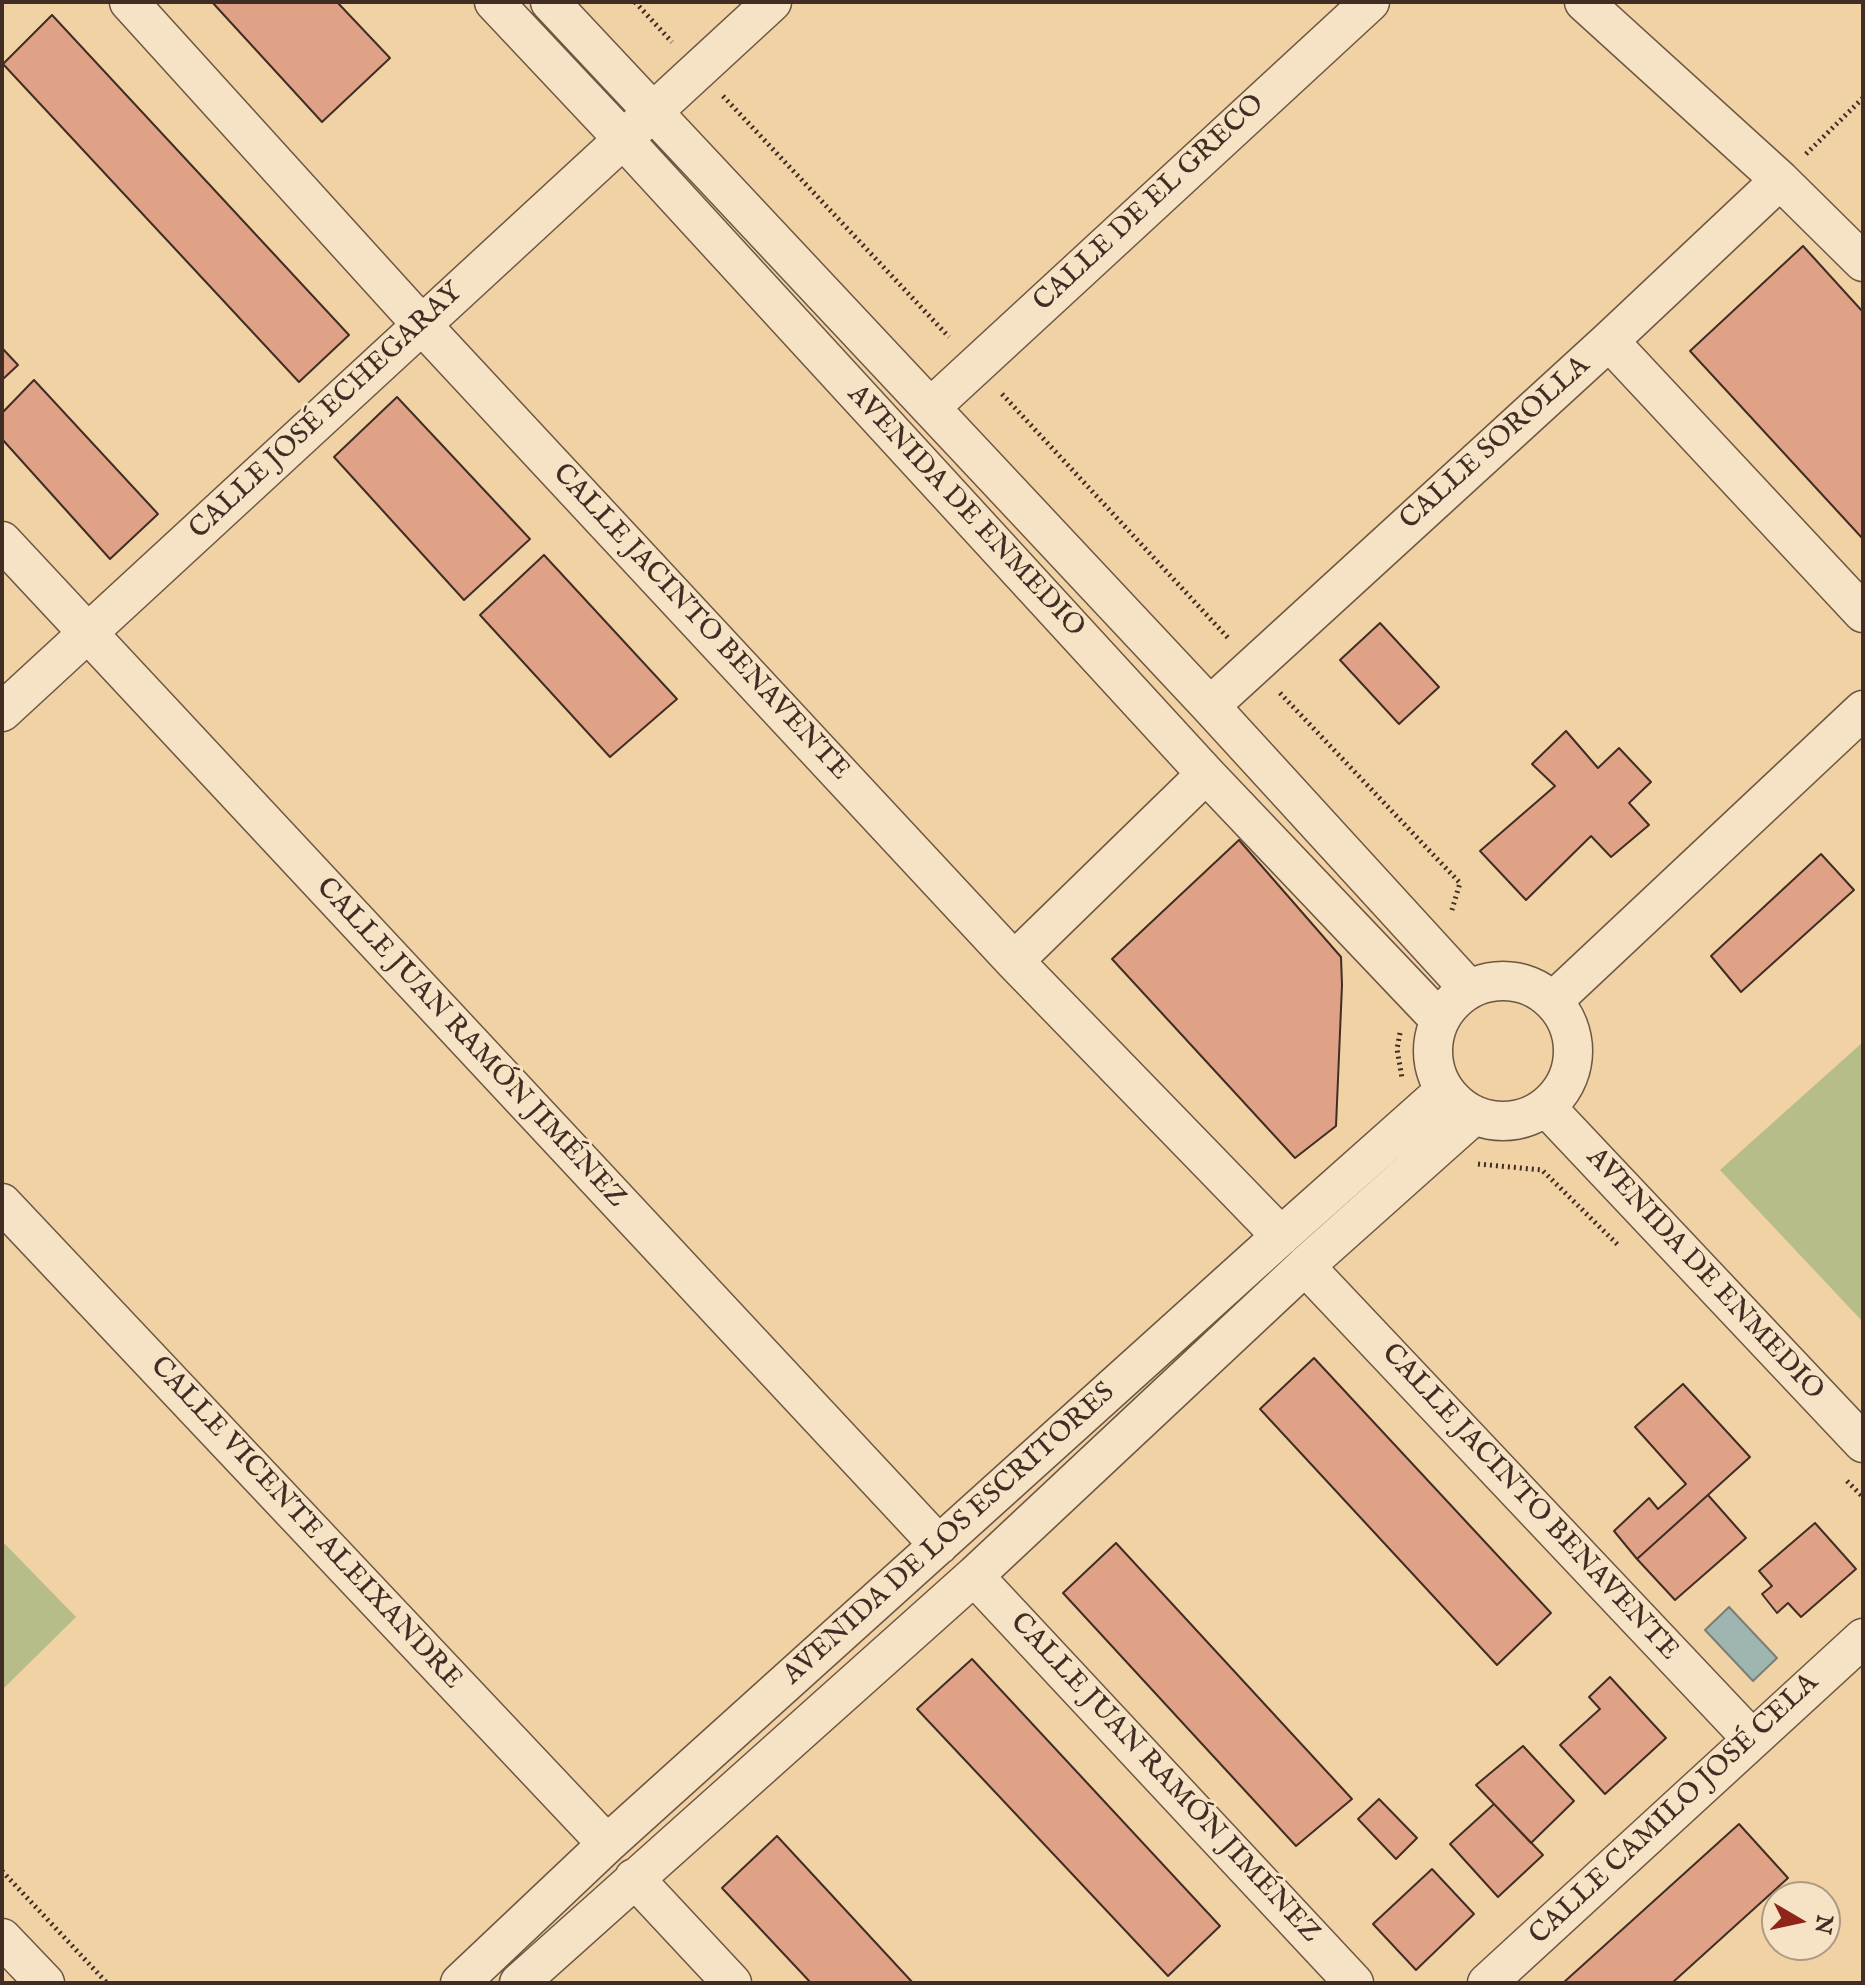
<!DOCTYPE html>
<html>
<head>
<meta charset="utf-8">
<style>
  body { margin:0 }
  #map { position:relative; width:1865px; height:1985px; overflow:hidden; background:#f1d2a4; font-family:"IM FELL English",serif }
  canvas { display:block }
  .frame { position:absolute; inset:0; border:4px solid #412d24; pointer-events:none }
  .north { position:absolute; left:1761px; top:1881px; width:80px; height:80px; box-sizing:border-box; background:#f6e2c4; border:2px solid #ae9a84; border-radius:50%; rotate:99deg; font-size:22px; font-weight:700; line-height:32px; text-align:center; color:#412d24 }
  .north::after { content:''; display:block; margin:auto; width:28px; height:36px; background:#8f2418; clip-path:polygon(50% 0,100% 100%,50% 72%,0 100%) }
</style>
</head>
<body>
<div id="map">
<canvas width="1865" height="1985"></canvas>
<div class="frame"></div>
<div class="north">N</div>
</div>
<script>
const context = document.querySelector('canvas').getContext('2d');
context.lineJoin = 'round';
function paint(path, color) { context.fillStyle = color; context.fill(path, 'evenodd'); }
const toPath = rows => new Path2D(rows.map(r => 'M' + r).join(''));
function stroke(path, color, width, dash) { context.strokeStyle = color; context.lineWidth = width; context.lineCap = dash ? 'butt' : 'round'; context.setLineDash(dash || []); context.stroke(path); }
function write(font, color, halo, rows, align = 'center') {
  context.font = font + ' "IM FELL English",serif'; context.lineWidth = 6; context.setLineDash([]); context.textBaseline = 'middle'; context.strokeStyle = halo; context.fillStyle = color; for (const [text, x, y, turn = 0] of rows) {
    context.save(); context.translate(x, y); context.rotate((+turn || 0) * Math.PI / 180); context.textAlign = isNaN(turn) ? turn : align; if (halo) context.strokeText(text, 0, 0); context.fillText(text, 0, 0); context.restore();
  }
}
const green = toPath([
  [1863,1042,1863,1322,1720,1170],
  [2,1541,76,1617,2,1690]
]);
const water = toPath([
  [1729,1607,1777,1658,1753,1681,1705,1630,1729,1607]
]);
const building = toPath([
  [212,2,337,2,390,58,322,122,212,2],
  [52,15,349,335,299,382,3,64,52,15],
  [1803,246,1863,312,1863,539,1690,351,1803,246],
  [2,348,18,365,2,380,2,348],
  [34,380,158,514,110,559,2,439,2,413,34,380],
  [397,397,530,539,464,600,334,457,397,397],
  [544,555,677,699,610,757,480,615,544,555],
  [1380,623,1439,687,1399,724,1340,660,1380,623],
  [1566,731,1598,768,1619,748,1651,782,1629,803,1649,825,1611,857,1591,836,1526,900,1480,851,1555,786,1532,764,1566,731],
  [1239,840,1341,957,1342,985,1336,1126,1295,1158,1112,959,1239,840],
  [1821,854,1854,890,1741,992,1711,956,1821,854],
  [1314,1358,1551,1613,1497,1665,1260,1409,1314,1358],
  [1683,1384,1750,1457,1637,1559,1614,1531,1649,1498,1658,1509,1686,1484,1635,1427,1683,1384],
  [1708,1495,1746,1538,1675,1600,1637,1559,1708,1495],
  [1815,1523,1856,1569,1801,1617,1788,1603,1777,1613,1762,1594,1772,1586,1759,1571,1815,1523],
  [1116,1543,1352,1799,1296,1846,1063,1593,1116,1543],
  [972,1659,1220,1926,1168,1976,917,1709,972,1659],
  [1610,1677,1666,1738,1605,1794,1560,1745,1600,1709,1589,1697,1610,1677],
  [1523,1746,1574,1801,1531,1843,1476,1785,1523,1746],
  [1379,1799,1417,1838,1396,1859,1358,1819,1379,1799],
  [1494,1804,1543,1855,1498,1897,1450,1844,1494,1804],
  [1739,1824,1788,1878,1672,1983,1563,1983,1739,1824],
  [777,1836,913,1983,811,1983,722,1888,777,1836],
  [1432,1869,1474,1914,1416,1970,1373,1924,1432,1869]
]);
const path = toPath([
  [635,2,672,42],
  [723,96,949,337],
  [1806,154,1863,98],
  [1002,394,1229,639],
  [1280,693,1460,883,1451,913],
  [1400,1033,1397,1049,1402,1078],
  [1478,1164,1542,1170,1620,1247],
  [1847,1481,1863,1497],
  [2,1871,107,1983]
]);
const minor = toPath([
  [129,2,422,325,1014,961,1281,1236],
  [494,2,623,139,1206,774,1439,1019],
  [550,2,1210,706,1469,989],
  [1584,2,1780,180,1863,262],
  [1609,341,1863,613],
  [931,407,1370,2],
  [2,541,939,1545],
  [1210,706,1609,341,1780,180],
  [2,712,772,2],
  [1014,961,1206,774],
  '1433 1051a70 70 0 1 1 140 0a70 70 0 1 1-140 0Z',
  [1553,1001,1863,710],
  [1546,1107,1863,1443],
  [2,1203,607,1844],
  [1305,1266,1752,1739],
  [974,1576,1354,1983],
  [634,1878,732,1983],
  [2,1938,45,1983],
  [460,1983,607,1844,1281,1236,1444,1091],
  [519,1983,974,1576,1305,1266,1473,1116],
  [1487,1983,1863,1638]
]);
const streetNames = [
  ["CALLE DE EL GRECO",1150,204,-43],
  ["CALLE JOSÉ ECHEGARAY",327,412,-43],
  ["CALLE SOROLLA",1496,444,-42],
  ["AVENIDA DE ENMEDIO",965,512,47],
  ["CALLE JACINTO BENAVENTE",700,623,47],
  ["CALLE JUAN RAMÓN JIMÉNEZ",470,1044,47],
  ["AVENIDA DE ENMEDIO",1704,1275,47],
  ["CALLE JACINTO BENAVENTE",1529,1503,47],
  ["CALLE VICENTE ALEIXANDRE",305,1524,47],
  ["AVENIDA DE LOS ESCRITORES",950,1535,-42],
  ["CALLE JUAN RAMÓN JIMÉNEZ",1164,1779,47],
  ["CALLE CAMILO JOSÉ CELA",1675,1810,-43]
];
paint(green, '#b6bd88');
paint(water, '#9eb5b0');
stroke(water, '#797f78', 2);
paint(building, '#e0a287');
stroke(building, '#412d24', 2);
stroke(minor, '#6d5644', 41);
stroke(path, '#412d24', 5, [2, 4]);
stroke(minor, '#f6e2c4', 38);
write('28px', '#412d24', '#f6e2c4', streetNames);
</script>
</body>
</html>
